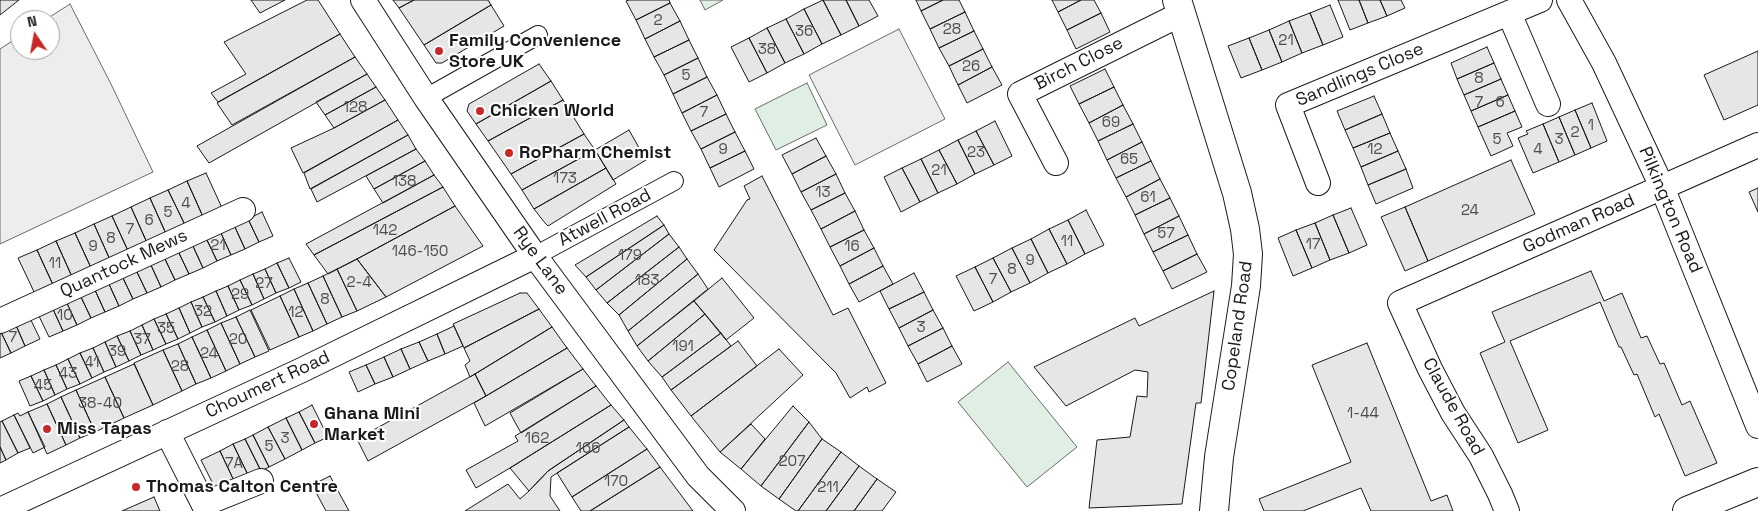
<!DOCTYPE html>
<html>
<head>
<meta charset="utf-8">
<style>
  body { margin:0 }
  #map { position:relative; width:1758px; height:511px; overflow:hidden; background:#fff; font-family:"Space Grotesk",sans-serif }
  canvas { display:block }
  .north { position:absolute; left:10px; top:10px; width:50px; height:50px; box-sizing:border-box; background:#fff; border:1px solid #a3a3a3; border-radius:50%; rotate:348deg; font-size:14px; font-weight:700; line-height:20px; text-align:center; color:#1a1a1a }
  .north::after { content:''; display:block; margin:auto; width:18px; height:22px; background:#c62828; clip-path:polygon(50% 0,100% 100%,50% 72%,0 100%) }
</style>
</head>
<body>
<div id="map">
<canvas width="1758" height="511"></canvas>
<div class="north">N</div>
</div>
<script>
const context = document.querySelector('canvas').getContext('2d');
context.lineJoin = 'round';
function paint(path, color) { context.fillStyle = color; context.fill(path, 'evenodd'); }
const toPath = rows => new Path2D(rows.map(r => 'M' + r).join(''));
function stroke(path, color, width, dash) { context.strokeStyle = color; context.lineWidth = width; context.lineCap = dash ? 'butt' : 'round'; context.setLineDash(dash || []); context.stroke(path); }
function write(font, color, halo, rows, align = 'center') {
  context.font = font + ' "Space Grotesk",sans-serif'; context.lineWidth = 4; context.setLineDash([]); context.textBaseline = 'middle'; context.strokeStyle = halo; context.fillStyle = color; for (const [text, x, y, turn = 0] of rows) {
    context.save(); context.translate(x, y); context.rotate((+turn || 0) * Math.PI / 180); context.textAlign = isNaN(turn) ? turn : align; if (halo) context.strokeText(text, 0, 0); context.fillText(text, 0, 0); context.restore();
  }
}
const green = toPath([
  [700,0,723,0,705,10,700,0],
  [807,83,827,125,776,150,755,109,807,83],
  [1008,362,1077,447,1027,487,958,402,1008,362]
]);
const parking = toPath([
  [70,4,111,84,153,172,0,244,0,49,20,36,20,50,50,50,50,20,45,20,70,4],
  [899,29,945,119,855,165,809,75,899,29]
]);
const building = toPath([
  [0,0,19,0,0,15,0,0],
  [251,0,285,0,260,13,251,0],
  [307,0,318,0,340,34,218,102,211,93,246,74,224,42,307,0],
  [393,0,414,0,399,8,393,0],
  [414,0,488,0,491,5,424,45,399,8,414,0],
  [629,0,669,0,670,3,636,20,626,1,629,0],
  [823,0,841,35,822,44,804,9,823,0],
  [823,0,846,0,859,26,841,35,823,0],
  [846,0,869,0,878,16,859,26,846,0],
  [916,0,943,0,921,11,916,0],
  [943,0,959,0,965,12,930,29,921,11,943,0],
  [1052,0,1081,0,1058,12,1052,0],
  [1081,0,1094,0,1101,13,1067,30,1058,12,1081,0],
  [1338,0,1359,0,1368,23,1350,30,1338,0],
  [1359,0,1380,0,1387,16,1368,23,1359,0],
  [1380,0,1401,0,1405,8,1387,16,1380,0],
  [670,3,680,21,645,39,636,20,670,3],
  [491,5,504,26,442,63,436,63,424,45,491,5],
  [1330,5,1343,37,1323,45,1310,13,1330,5],
  [804,9,822,44,804,54,786,19,804,9],
  [965,12,974,31,939,48,930,29,965,12],
  [1101,13,1110,32,1076,49,1067,30,1101,13],
  [1310,13,1323,45,1302,53,1289,21,1310,13],
  [786,19,804,54,785,63,767,28,786,19],
  [680,21,689,40,654,57,645,39,680,21],
  [1289,21,1302,53,1282,62,1269,30,1289,21],
  [767,28,785,63,767,73,749,38,767,28],
  [1269,30,1282,62,1262,70,1249,38,1269,30],
  [974,31,983,49,949,66,939,48,974,31],
  [340,34,355,57,232,125,217,103,340,34],
  [749,38,767,73,749,82,731,47,749,38],
  [1249,38,1262,70,1241,78,1228,46,1249,38],
  [689,40,698,58,664,75,654,57,689,40],
  [1487,47,1494,63,1457,79,1451,63,1487,47],
  [983,49,992,67,958,85,949,66,983,49],
  [1758,51,1758,105,1724,120,1704,75,1758,51],
  [355,57,367,74,209,163,197,146,355,57],
  [698,58,707,77,673,94,664,75,698,58],
  [1494,63,1501,79,1464,95,1457,79,1494,63],
  [539,64,551,81,476,124,467,111,469,104,539,64],
  [992,67,1002,85,967,103,958,85,992,67],
  [1105,69,1114,87,1079,104,1070,86,1105,69],
  [367,74,376,87,325,115,316,102,367,74],
  [707,77,717,95,682,113,673,94,707,77],
  [1501,79,1508,95,1471,111,1464,95,1501,79],
  [551,81,563,100,488,141,476,124,551,81],
  [376,87,385,100,334,128,325,115,376,87],
  [1114,87,1123,105,1089,123,1079,104,1114,87],
  [717,95,726,114,691,131,682,113,717,95],
  [1508,95,1515,111,1478,127,1471,111,1508,95],
  [1374,96,1382,114,1345,130,1337,111,1374,96],
  [385,100,398,120,303,173,291,148,334,128,385,100],
  [563,100,584,134,511,174,488,141,563,100],
  [1592,103,1607,141,1591,148,1575,110,1592,103],
  [1123,105,1133,124,1098,141,1089,123,1123,105],
  [1575,110,1591,148,1575,155,1559,117,1575,110],
  [1515,111,1522,127,1507,133,1513,146,1491,156,1478,127,1515,111],
  [726,114,735,132,701,149,691,131,726,114],
  [1382,114,1390,133,1353,148,1345,130,1382,114],
  [1559,117,1575,155,1559,162,1543,124,1559,117],
  [398,120,408,135,310,189,304,173,398,120],
  [995,121,1012,156,994,165,976,131,995,121],
  [1133,124,1142,142,1107,160,1098,141,1133,124],
  [1543,124,1559,162,1533,173,1518,138,1528,134,1526,131,1543,124],
  [629,130,646,160,613,180,595,150,629,130],
  [976,131,994,165,975,174,958,140,976,131],
  [735,132,745,151,710,168,701,149,735,132],
  [1390,133,1398,151,1361,167,1353,148,1390,133],
  [584,134,595,150,522,190,511,174,584,134],
  [408,135,416,149,317,202,311,189,408,135],
  [816,138,826,156,792,174,782,155,816,138],
  [958,140,975,174,957,184,939,150,958,140],
  [1142,142,1151,161,1116,178,1107,160,1142,142],
  [416,149,425,161,374,189,366,176,416,149],
  [595,150,606,168,534,209,522,190,595,150],
  [939,150,957,184,938,193,921,159,939,150],
  [745,151,754,169,719,187,710,168,745,151],
  [1398,151,1406,169,1368,185,1361,167,1398,151],
  [826,156,836,174,801,192,792,174,826,156],
  [921,159,938,193,920,202,902,168,921,159],
  [1511,160,1535,214,1428,261,1405,207,1511,160],
  [425,161,434,175,383,203,374,189,425,161],
  [1151,161,1160,179,1126,197,1116,178,1151,161],
  [606,168,616,184,548,226,545,223,534,209,606,168],
  [902,168,920,202,901,212,884,177,902,168],
  [1406,169,1413,188,1376,204,1368,185,1406,169],
  [206,173,223,210,204,219,187,181,206,173],
  [836,174,845,193,811,210,801,192,836,174],
  [434,175,443,187,314,255,306,244,434,175],
  [762,176,833,315,848,308,886,383,869,392,867,387,850,398,836,373,714,250,747,200,750,199,744,186,762,176],
  [1160,179,1170,198,1135,215,1126,197,1160,179],
  [187,181,204,219,186,227,168,190,187,181],
  [443,187,455,206,357,259,328,274,314,255,443,187],
  [1758,188,1758,212,1749,192,1758,188],
  [168,190,186,227,167,236,150,198,168,190],
  [845,193,855,211,821,229,811,210,845,193],
  [150,198,167,236,148,245,131,207,150,198],
  [1170,198,1179,216,1144,234,1135,215,1170,198],
  [455,206,483,246,386,297,357,259,455,206],
  [131,207,148,245,129,253,112,216,131,207],
  [1405,207,1428,261,1405,271,1381,217,1405,207],
  [1351,208,1367,245,1349,253,1333,215,1351,208],
  [1086,210,1104,245,1085,254,1068,220,1086,210],
  [855,211,864,230,830,247,821,229,855,211],
  [262,212,273,236,259,242,248,219,262,212],
  [1333,215,1349,253,1330,260,1315,223,1333,215],
  [112,216,129,253,111,262,94,224,112,216],
  [657,216,664,225,586,277,575,265,657,216],
  [1179,216,1188,235,1153,252,1144,234,1179,216],
  [248,219,259,242,245,249,234,225,248,219],
  [1068,220,1085,254,1067,264,1049,229,1068,220],
  [1315,223,1330,260,1312,268,1296,230,1315,223],
  [94,224,111,262,92,270,75,233,94,224],
  [234,225,245,249,231,255,220,231,234,225],
  [664,225,669,234,596,290,586,277,664,225],
  [1049,229,1067,264,1048,273,1031,239,1049,229],
  [864,230,874,248,840,266,830,247,864,230],
  [1296,230,1312,268,1293,276,1278,238,1296,230],
  [220,231,231,255,217,261,206,238,220,231],
  [75,233,92,270,73,279,56,241,75,233],
  [669,234,679,247,607,303,596,290,669,234],
  [1188,235,1197,254,1163,271,1153,252,1188,235],
  [206,238,217,261,203,268,192,244,206,238],
  [1031,239,1048,273,1030,283,1012,248,1031,239],
  [56,241,73,279,54,287,37,250,56,241],
  [192,244,203,268,189,274,178,251,192,244],
  [679,247,687,259,619,315,607,303,679,247],
  [874,248,883,266,849,284,840,266,874,248],
  [1012,248,1030,283,1011,292,993,258,1012,248],
  [37,250,54,287,36,296,18,258,37,250],
  [178,251,189,274,175,280,164,257,178,251],
  [1197,254,1207,272,1172,289,1163,271,1197,254],
  [164,257,175,280,161,287,150,263,164,257],
  [289,258,301,282,289,288,277,263,289,258],
  [993,258,1011,292,993,302,975,267,993,258],
  [357,259,386,297,357,311,337,269,357,259],
  [687,259,698,274,628,331,619,315,687,259],
  [150,263,161,287,147,293,136,270,150,263],
  [277,263,289,288,276,293,265,269,277,263],
  [883,266,893,284,859,302,849,284,883,266],
  [975,267,993,302,974,311,956,276,975,267],
  [265,269,276,293,264,299,253,274,265,269],
  [337,269,357,311,342,317,323,276,337,269],
  [136,270,147,293,133,299,122,276,136,270],
  [1591,271,1604,301,1622,293,1641,338,1647,336,1660,364,1664,363,1682,405,1690,401,1717,463,1685,476,1659,414,1655,417,1637,374,1634,375,1621,347,1619,347,1600,302,1510,341,1548,430,1518,443,1480,353,1505,342,1492,312,1591,271],
  [914,273,924,292,889,309,880,291,914,273],
  [253,274,264,299,252,305,240,280,253,274],
  [698,274,708,289,637,346,628,331,698,274],
  [122,276,133,299,119,306,108,282,122,276],
  [323,276,342,317,327,324,308,283,323,276],
  [722,278,754,318,726,340,694,301,722,278],
  [240,280,252,305,239,310,228,286,240,280],
  [108,282,119,306,105,312,94,288,108,282],
  [308,283,327,324,313,331,294,289,308,283],
  [228,286,239,310,227,316,216,291,228,286],
  [94,288,105,312,91,318,80,295,94,288],
  [294,289,313,331,299,337,280,296,294,289],
  [216,291,227,316,215,322,203,297,216,291],
  [1214,291,1201,403,1196,403,1182,504,1089,508,1097,440,1130,437,1137,396,1147,397,1148,372,1135,370,1066,406,1034,367,1135,318,1139,326,1214,291],
  [924,292,933,310,899,328,889,309,924,292],
  [520,293,527,293,539,309,464,348,453,324,520,293],
  [80,295,91,318,77,325,66,301,80,295],
  [280,296,299,337,270,350,251,310,280,296],
  [203,297,215,322,202,327,191,302,203,297],
  [66,301,77,325,63,331,52,307,66,301],
  [694,301,705,314,648,361,637,346,694,301],
  [191,302,202,327,190,333,179,308,191,302],
  [52,307,63,331,49,337,38,314,52,307],
  [179,308,190,333,178,339,166,314,179,308],
  [539,309,552,327,470,377,465,365,470,361,464,348,539,309],
  [250,310,269,351,255,357,236,317,250,310],
  [933,310,943,328,908,346,899,328,933,310],
  [166,314,178,339,166,344,154,319,166,314],
  [705,314,721,333,662,377,648,361,705,314],
  [29,316,40,339,25,346,15,323,29,316],
  [236,317,255,357,240,364,221,323,236,317],
  [154,319,166,344,153,350,142,325,154,319],
  [15,323,25,346,11,353,0,330,15,323],
  [221,323,240,364,226,371,207,330,221,323],
  [142,325,153,350,141,355,130,331,142,325],
  [454,326,463,346,445,354,437,334,454,326],
  [552,327,567,348,486,396,475,374,552,327],
  [943,328,952,346,918,364,908,346,943,328],
  [0,330,11,353,0,358,0,330],
  [207,330,226,371,211,378,192,337,207,330],
  [130,331,141,355,129,361,117,336,130,331],
  [721,333,731,346,671,390,662,377,721,333],
  [437,334,445,354,428,361,419,342,437,334],
  [117,336,129,361,116,367,105,342,117,336],
  [192,337,211,378,196,384,178,344,192,337],
  [738,341,757,366,691,416,671,390,738,341],
  [105,342,116,367,104,372,93,348,105,342],
  [419,342,428,361,410,369,401,349,419,342],
  [1367,343,1431,501,1447,495,1453,511,1371,511,1361,488,1303,511,1264,511,1259,499,1351,462,1312,365,1367,343],
  [178,344,196,384,182,391,163,350,178,344],
  [952,346,962,364,927,382,918,364,952,346],
  [93,348,104,372,92,378,80,353,93,348],
  [567,348,583,369,485,426,474,403,567,348],
  [401,349,410,369,393,377,384,357,401,349],
  [779,349,803,375,720,452,691,416,779,349],
  [163,350,182,391,153,405,134,363,163,350],
  [80,353,92,378,80,384,68,359,80,353],
  [384,357,393,377,375,384,366,365,384,357],
  [68,359,80,384,67,389,56,365,68,359],
  [134,364,153,405,124,418,105,377,134,364],
  [56,365,67,389,55,395,44,370,56,365],
  [366,365,375,384,358,392,349,372,366,365],
  [583,369,596,386,521,433,510,413,583,369],
  [44,370,55,395,43,401,31,376,44,370],
  [475,374,486,396,368,461,357,439,475,374],
  [31,376,43,401,30,406,19,381,31,376],
  [105,377,124,418,95,432,76,390,105,377],
  [596,386,611,405,510,468,476,488,466,470,518,441,515,436,596,386],
  [76,390,95,432,80,438,61,397,76,390],
  [61,397,80,438,66,445,47,404,61,397],
  [47,404,66,445,47,454,28,412,47,404],
  [312,405,328,437,315,443,299,412,312,405],
  [611,405,624,420,548,471,529,491,510,468,611,405],
  [793,406,809,422,761,486,741,469,793,406],
  [28,412,45,447,33,453,14,415,18,413,20,416,28,412],
  [299,412,315,443,302,450,286,418,299,412],
  [14,415,30,448,18,453,2,421,14,415],
  [286,418,302,450,285,459,268,427,286,418],
  [624,420,629,427,551,477,550,496,560,511,465,511,508,484,520,499,529,491,548,471,624,420],
  [2,421,18,453,6,460,0,447,0,422,2,421],
  [809,422,822,439,779,499,761,486,809,422],
  [751,424,765,439,741,469,720,452,751,424],
  [268,427,285,459,269,467,253,435,268,427],
  [629,427,647,449,572,497,557,473,629,427],
  [253,435,269,467,261,471,245,439,253,435],
  [245,439,261,471,249,477,233,444,245,439],
  [822,439,841,452,798,511,796,511,779,499,822,439],
  [233,444,249,477,235,483,220,451,233,444],
  [0,447,6,460,0,463,0,447],
  [647,449,660,467,590,511,581,511,572,497,647,449],
  [220,451,235,483,217,492,201,460,220,451],
  [841,452,859,466,826,511,798,511,841,452],
  [859,466,877,479,854,511,826,511,859,466],
  [660,467,693,511,590,511,660,467],
  [330,476,349,511,326,511,312,485,330,476],
  [877,479,896,492,882,511,854,511,877,479],
  [154,497,160,511,122,511,154,497]
]);
const pedestrian = toPath([
  [426,98,538,35],
  [535,256,674,181]
]);
const minor = toPath([
  [363,0,426,98,535,256,698,476,733,511],
  [1569,0,1604,63,1662,187,1758,426],
  [1509,13,1548,104],
  [1056,163,1020,94,1181,14],
  [1318,183,1288,105,1540,0],
  [0,321,243,210],
  [167,432,207,511],
  [204,504,261,481],
  [0,510,302,370,535,256],
  [1507,511,1500,494,1481,456,1453,413,1430,369,1400,303,1758,145]
]);
const primary = toPath([
  [1177,0,1237,193,1245,229,1248,254,1246,286,1219,457,1214,511],
  [1687,511,1758,482]
]);
const markers = [
  [439,51,5,"#c62828"],
  [480,111,5,"#c62828"],
  [509,153,5,"#c62828"],
  [314,424,5,"#c62828"],
  [47,429,5,"#c62828"],
  [136,487,5,"#c62828"]
];
const numberNames = [
  ["2",658,21],
  ["28",952,30],
  ["36",804,32],
  ["21",1286,41],
  ["38",767,50],
  ["26",971,67],
  ["5",686,76],
  ["8",1479,79],
  ["7",1479,103],
  ["6",1500,103],
  ["128",355,108],
  ["7",704,113],
  ["69",1111,123],
  ["1",1591,126],
  ["2",1575,133],
  ["5",1497,140],
  ["3",1559,140],
  ["9",723,150],
  ["12",1375,150],
  ["4",1538,150],
  ["23",976,153],
  ["65",1129,160],
  ["21",939,171],
  ["173",565,179],
  ["138",404,182],
  ["13",823,193],
  ["61",1148,198],
  ["4",186,204],
  ["24",1470,211],
  ["5",168,213],
  ["6",149,221],
  ["7",130,230],
  ["142",385,231],
  ["57",1166,234],
  ["8",111,239],
  ["11",1067,242],
  ["17",1313,245],
  ["21",218,246],
  ["9",93,247],
  ["16",852,247],
  ["146-150",420,252],
  ["179",630,256],
  ["9",1030,261],
  ["11",55,264],
  ["8",1012,270],
  ["7",993,280],
  ["183",647,281],
  ["2-4",359,283],
  ["27",264,284],
  ["29",240,295],
  ["8",325,300],
  ["32",203,312],
  ["12",296,313],
  ["10",65,316],
  ["3",921,328],
  ["35",166,329],
  ["7",13,338],
  ["37",142,340],
  ["20",238,340],
  ["191",683,347],
  ["39",117,352],
  ["24",209,354],
  ["41",92,363],
  ["28",180,367],
  ["43",68,374],
  ["45",43,386],
  ["38-40",100,404],
  ["1-44",1363,414],
  ["3",285,439],
  ["162",537,439],
  ["5",269,447],
  ["166",588,449],
  ["207",792,462],
  ["7A",234,464],
  ["170",616,482],
  ["211",828,488]
];
const poiNames = [
  ["Family Convenience",449,41],
  ["Store UK",449,62],
  ["Chicken World",490,111],
  ["RoPharm Chemist",519,153],
  ["Ghana Mini",324,414],
  ["Market",324,435],
  ["Miss Tapas",57,429],
  ["Thomas Calton Centre",146,487]
];
const streetNames = [
  ["Birch Close",1079,64,-27],
  ["Sandlings Close",1360,75,-23],
  ["Pilkington Road",1670,210,67],
  ["Atwell Road",605,218,-28],
  ["Godman Road",1579,224,-24],
  ["Rye Lane",540,261,54],
  ["Quantock Mews",124,264,-25],
  ["Copeland Road",1238,326,-82],
  ["Choumert Road",268,385,-25],
  ["Claude Road",1453,407,61]
];
paint(green, '#e0efe3');
stroke(green, '#6a6a6a', 1);
paint(parking, '#ededed');
stroke(parking, '#6a6a6a', 1);
paint(building, '#e6e6e6');
stroke(building, '#1a1a1a', 1);
stroke(pedestrian, '#1a1a1a', 20);
stroke(minor, '#1a1a1a', 26);
stroke(primary, '#1a1a1a', 30);
stroke(pedestrian, '#fff', 18);
stroke(minor, '#fff', 24);
stroke(primary, '#fff', 28);
for (const [x, y, r, color] of markers) { const dot = new Path2D(); dot.arc(x, y, r, 0, 2 * Math.PI); context.fillStyle = color; context.fill(dot); stroke(dot, '#fff', 2); }
write('15px', '#4d4d4d', null, numberNames);
write('bold 18px', '#1a1a1a', '#fff', poiNames, 'left');
write('18px', '#1a1a1a', '#fff', streetNames);
</script>
</body>
</html>
